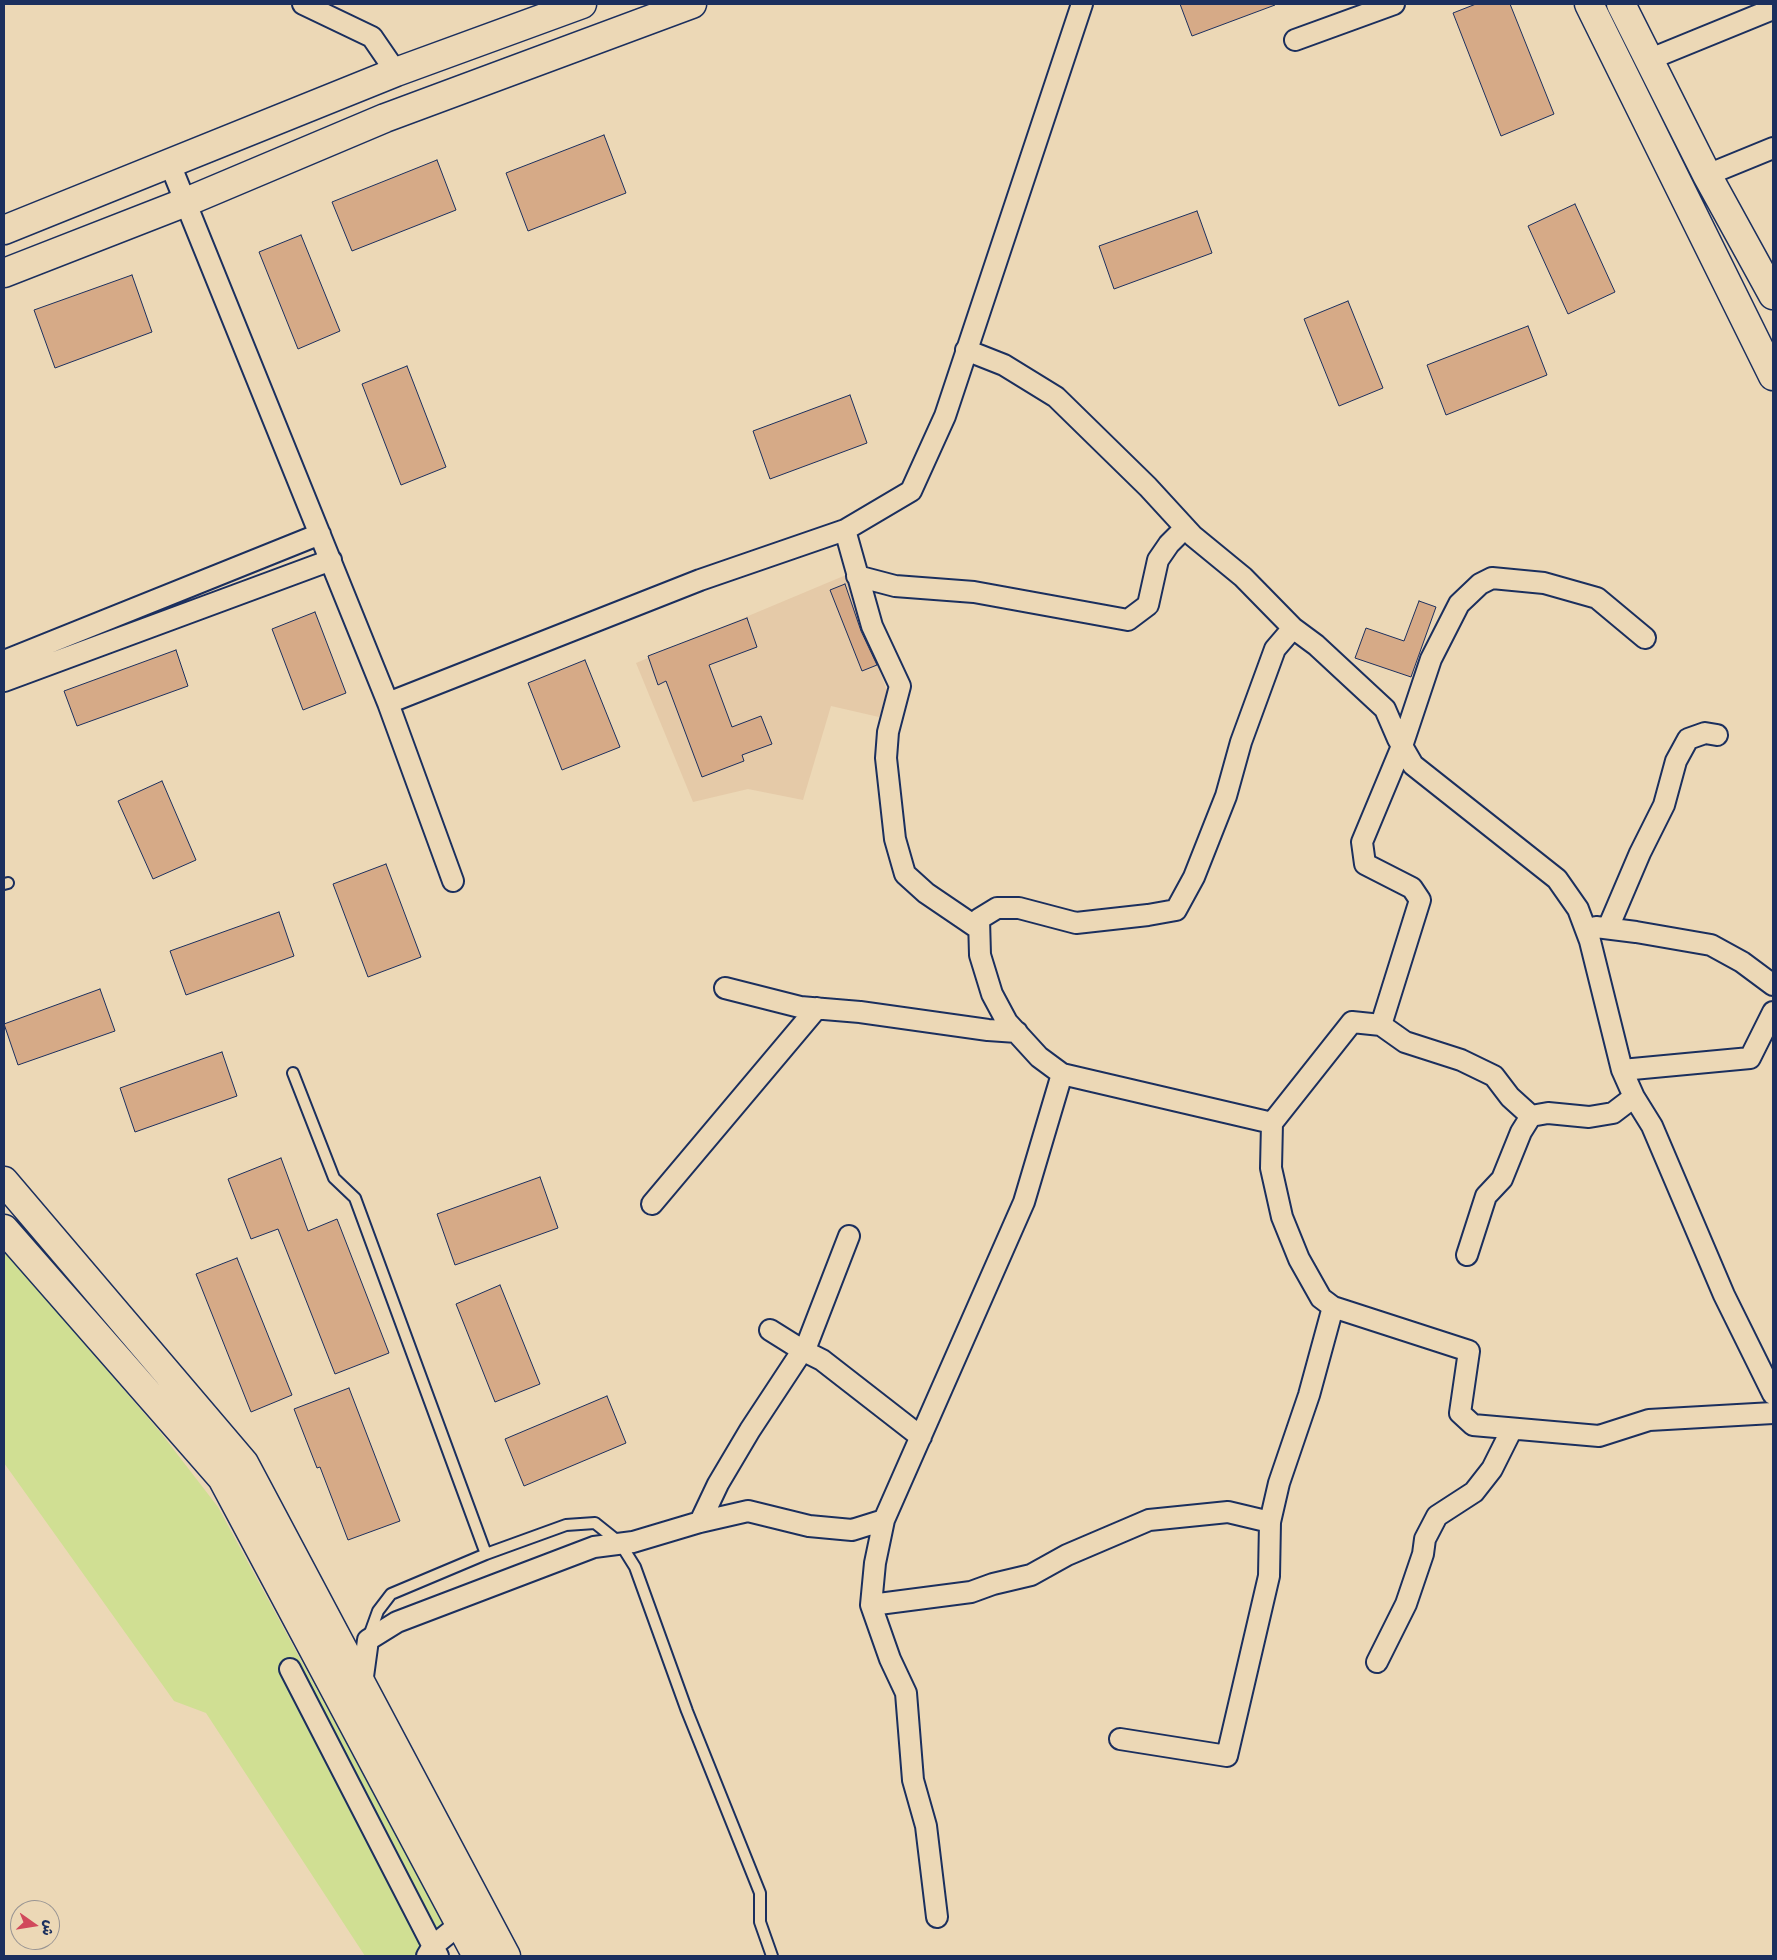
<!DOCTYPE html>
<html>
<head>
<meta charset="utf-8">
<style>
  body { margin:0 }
  #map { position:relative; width:1777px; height:1960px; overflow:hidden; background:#ecd8b6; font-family:"Playpen Sans","Playpen Sans Arabic",sans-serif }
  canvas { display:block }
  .frame { position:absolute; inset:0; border:5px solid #1b2f5e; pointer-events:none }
  .north { position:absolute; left:10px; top:1900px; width:50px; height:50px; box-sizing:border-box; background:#ecd8b6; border:1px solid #989493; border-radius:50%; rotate:103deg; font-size:14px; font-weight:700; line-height:20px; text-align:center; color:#1b2f5e }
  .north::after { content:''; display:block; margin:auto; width:18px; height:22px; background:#d1495b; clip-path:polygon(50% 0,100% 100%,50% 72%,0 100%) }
</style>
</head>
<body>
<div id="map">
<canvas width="1777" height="1960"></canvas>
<div class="frame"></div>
<div class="north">ش</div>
</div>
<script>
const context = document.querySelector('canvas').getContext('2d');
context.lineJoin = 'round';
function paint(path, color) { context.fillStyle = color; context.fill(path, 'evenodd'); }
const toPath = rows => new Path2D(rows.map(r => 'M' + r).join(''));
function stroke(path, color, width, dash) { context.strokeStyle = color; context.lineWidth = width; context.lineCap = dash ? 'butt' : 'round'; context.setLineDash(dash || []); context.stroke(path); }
const built = toPath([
  [846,575,889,697,879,717,831,706,803,800,748,789,693,802,636,663]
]);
const green = toPath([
  [4,1250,161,1433,218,1507,444,1924,419,1956,365,1956,206,1713,174,1701,4,1463]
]);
const building = toPath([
  [1180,4,1274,4,1275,5,1192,36,1180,4],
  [1476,4,1510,4,1554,114,1501,136,1453,13,1476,4],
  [604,135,626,193,528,231,506,173,604,135],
  [437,160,456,210,352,251,332,202,437,160],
  [1575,204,1615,292,1568,314,1528,226,1575,204],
  [1197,211,1212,253,1114,289,1099,246,1197,211],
  [301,235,340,331,298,349,259,252,301,235],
  [132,275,152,332,55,368,34,310,132,275],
  [1348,301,1383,388,1339,406,1304,319,1348,301],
  [1528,326,1547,375,1446,415,1427,365,1528,326],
  [407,366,446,467,401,485,362,384,407,366],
  [850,395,867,443,770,479,753,431,850,395],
  [845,584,861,631,877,665,862,671,830,590,845,584],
  [1419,601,1436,607,1411,677,1355,658,1366,628,1404,641,1419,601],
  [315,612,346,693,303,710,272,629,315,612],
  [747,618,757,647,709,665,732,727,761,716,772,744,742,755,744,761,702,777,666,681,658,685,648,656,747,618],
  [176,650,188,686,77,726,64,691,176,650],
  [585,660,620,747,562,770,528,683,585,660],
  [162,781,196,860,153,879,118,801,162,781],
  [386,864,421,957,368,977,333,884,386,864],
  [279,912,294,956,186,995,170,951,279,912],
  [100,989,115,1031,18,1065,4,1024,100,989],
  [222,1052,237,1096,135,1132,120,1088,222,1052],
  [281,1158,308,1231,337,1219,389,1353,335,1374,278,1229,251,1239,228,1179,281,1158],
  [540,1177,558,1228,455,1265,437,1214,540,1177],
  [237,1258,292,1395,251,1412,196,1274,237,1258],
  [500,1285,540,1384,495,1402,456,1304,500,1285],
  [349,1388,400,1521,348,1540,320,1467,317,1468,294,1409,349,1388],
  [607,1396,626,1443,524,1486,505,1439,607,1396]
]);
const service = toPath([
  [4,884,8,883],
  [293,1073,334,1178,355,1198,486,1554],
  [369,1636,378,1611,391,1594,486,1554,566,1525,595,1523,620,1543,635,1567,687,1711,760,1893,760,1922,772,1956]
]);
const minor = toPath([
  [303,4,372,37,396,72],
  [1295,40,1394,4],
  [1648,60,1773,9],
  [170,164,388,703,453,881],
  [1707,175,1773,148],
  [966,350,1004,365,1056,397,1148,487,1193,536,1243,577,1293,628,1316,645,1385,709,1398,739,1413,765,1557,879,1578,909,1590,941,1622,1070,1634,1097,1652,1126,1724,1295,1773,1394],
  [845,530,872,626,900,686,888,732,886,758,895,839,905,874,926,893,979,929],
  [857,576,895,586,974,592,1128,620,1148,605,1158,560,1169,544,1185,528],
  [1293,628,1275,649,1241,742,1226,796,1194,877,1176,910,1148,915,1076,923,1019,908,997,908,979,919,980,955,992,994,1007,1022,1039,1057,1062,1074,1272,1123,1352,1022,1381,1025,1420,900,1412,888,1365,864,1362,842,1402,746,1431,659,1459,604,1480,584,1492,578,1544,583,1597,598,1645,638],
  [4,661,320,534],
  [4,681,331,560],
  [388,703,700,580,845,530,911,491,945,416,1082,4],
  [1596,927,1636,932,1711,945,1742,962,1773,985],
  [1608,928,1640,853,1664,805,1676,761,1688,739,1705,733,1717,735],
  [725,988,800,1007,860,1012,988,1030,1017,1032],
  [1381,1025,1405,1042,1461,1060,1494,1076,1510,1097,1531,1116],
  [1622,1070,1750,1058,1773,1012],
  [1272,1123,1271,1168,1282,1217,1299,1259,1321,1298,1333,1307,1469,1351,1460,1413,1473,1425,1599,1436,1649,1420,1773,1413],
  [652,1204,817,1008],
  [1467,1255,1486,1196,1502,1179,1521,1132,1531,1116,1548,1113,1589,1117,1613,1113,1634,1097],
  [770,1330,802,1350,822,1360,921,1437],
  [884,1520,875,1563,871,1605,890,1659,906,1693,913,1780,926,1826,937,1917],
  [700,1522,718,1484,750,1430,808,1342,849,1236],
  [871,1605,971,1592,993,1584,1031,1575,1067,1555,1149,1520,1228,1512,1270,1522],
  [1377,1662,1406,1604,1423,1554,1425,1539,1437,1516,1474,1492,1492,1469,1512,1429],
  [290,1669,438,1956],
  [362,1684,368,1640,397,1622,594,1547,633,1542,700,1522,748,1511,809,1526,852,1530,884,1520,1024,1202,1062,1074],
  [1120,1739,1227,1756,1269,1576,1270,1522,1279,1483,1309,1395,1333,1307],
  [427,1956,433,1946,460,1924]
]);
const secondary = toPath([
  [1589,4,1773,376],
  [1621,4,1707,175,1773,295],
  [4,230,396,72,582,4],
  [4,273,186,202,385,118,692,4]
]);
const primary = toPath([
  [4,1181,244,1463,506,1956],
  [4,1229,222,1478,477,1956]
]);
paint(built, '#e5caa8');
paint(green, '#d0df93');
paint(building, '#d6aa87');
stroke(building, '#1b2f5e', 1);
stroke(service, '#1b2f5e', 14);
stroke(minor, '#1b2f5e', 24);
stroke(secondary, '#1b2f5e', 31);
stroke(primary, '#1b2f5e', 31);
stroke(service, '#ecd8b6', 10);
stroke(minor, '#ecd8b6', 20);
stroke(secondary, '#ecd8b6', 28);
stroke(primary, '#ecd8b6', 28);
</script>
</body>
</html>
